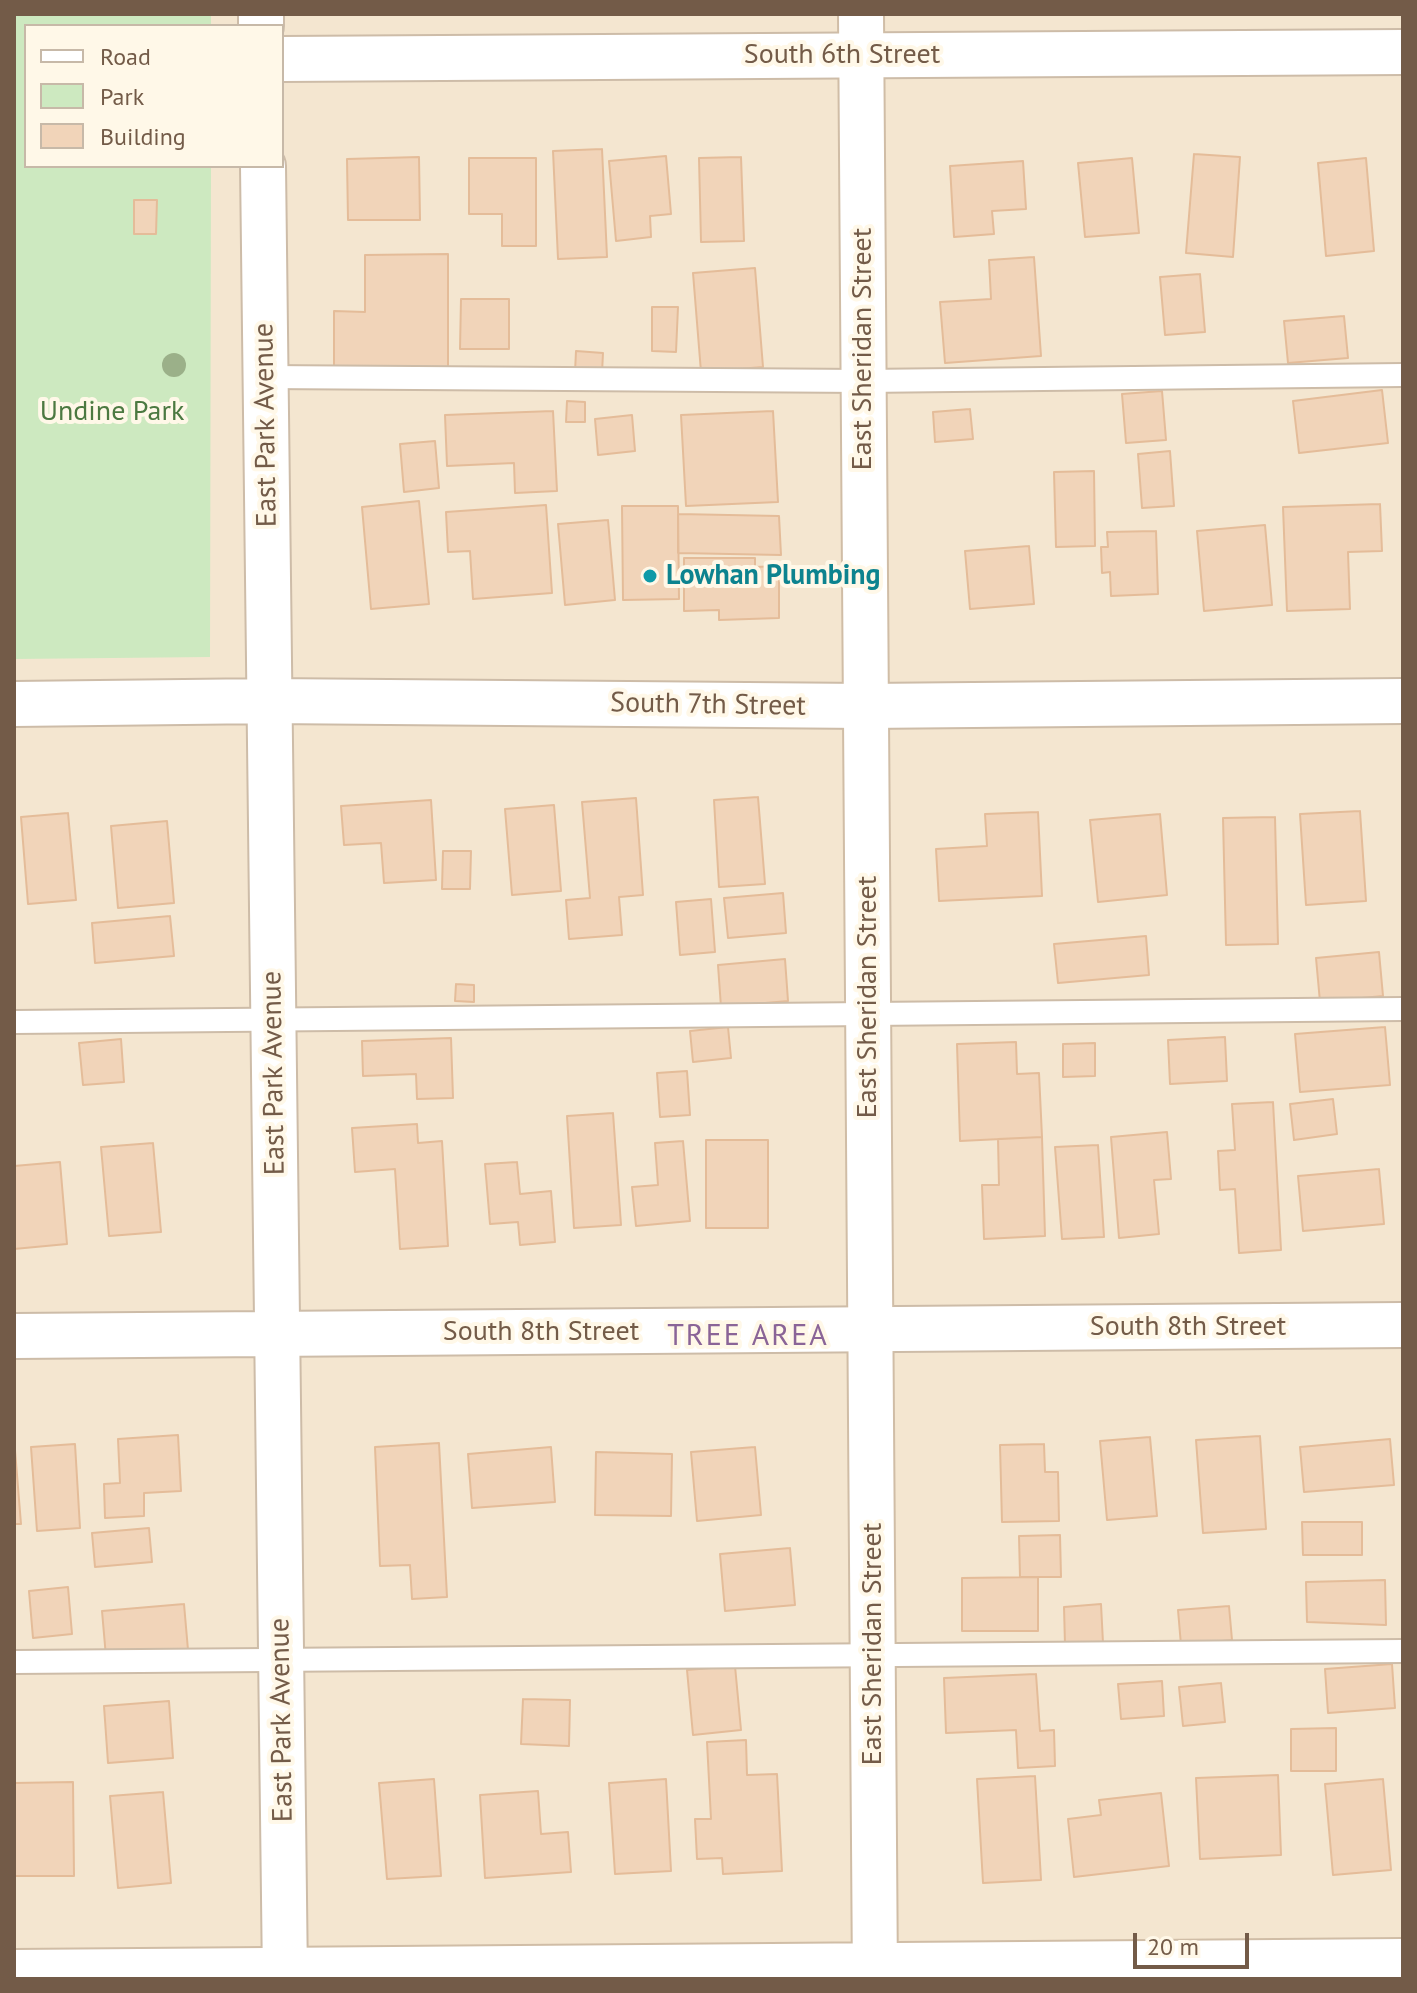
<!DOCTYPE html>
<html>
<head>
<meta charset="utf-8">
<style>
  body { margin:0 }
  #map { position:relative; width:1417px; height:1993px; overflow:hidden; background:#fcf4e1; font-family:"PT Sans",sans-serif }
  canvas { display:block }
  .frame { position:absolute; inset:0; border:16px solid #735b48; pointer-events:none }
  .legend { position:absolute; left:24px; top:24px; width:260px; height:144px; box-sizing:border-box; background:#fff8e8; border:2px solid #c7b9a8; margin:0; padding:10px 14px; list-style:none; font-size:24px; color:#735b48 }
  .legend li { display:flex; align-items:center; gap:16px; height:40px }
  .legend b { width:40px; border:2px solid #c7b9a8 }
  .scale { position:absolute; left:1133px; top:1933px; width:116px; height:36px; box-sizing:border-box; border:4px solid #735b48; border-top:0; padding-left:10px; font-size:24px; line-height:28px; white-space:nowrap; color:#735b48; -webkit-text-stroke:6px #fff8e8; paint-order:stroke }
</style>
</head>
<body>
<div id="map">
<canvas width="1417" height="1993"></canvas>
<div class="frame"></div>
<ul class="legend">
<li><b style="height:10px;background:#fff"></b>Road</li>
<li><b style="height:22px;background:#cde9c0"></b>Park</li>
<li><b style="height:22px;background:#f1d4b9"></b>Building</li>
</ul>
<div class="scale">20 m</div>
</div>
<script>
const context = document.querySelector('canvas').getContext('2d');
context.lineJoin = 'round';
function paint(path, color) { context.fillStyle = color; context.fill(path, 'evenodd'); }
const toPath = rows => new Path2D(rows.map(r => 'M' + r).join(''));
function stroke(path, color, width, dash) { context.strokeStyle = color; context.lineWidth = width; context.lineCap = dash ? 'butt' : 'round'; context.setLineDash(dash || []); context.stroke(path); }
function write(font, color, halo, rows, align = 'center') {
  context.font = font + ' "PT Sans",sans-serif'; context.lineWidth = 8; context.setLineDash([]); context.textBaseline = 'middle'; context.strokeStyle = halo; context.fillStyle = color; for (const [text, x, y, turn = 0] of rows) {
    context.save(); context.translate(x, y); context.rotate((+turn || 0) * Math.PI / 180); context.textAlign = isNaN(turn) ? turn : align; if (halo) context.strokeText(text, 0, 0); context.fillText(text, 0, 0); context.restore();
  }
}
const residential = toPath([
  [14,14,1403,14,1403,1979,14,1979],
  [26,26,282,26,282,166,26,166]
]);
const green = toPath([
  [14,14,211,14,211,26,26,26,26,166,211,166,210,657,14,659]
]);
const building = toPath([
  [602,149,607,257,558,259,553,151,602,149],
  [1194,154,1240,157,1233,257,1186,253,1194,154],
  [666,156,671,214,650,216,651,237,616,241,609,161,666,156],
  [419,157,420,220,348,220,347,159,419,157],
  [741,157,744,241,701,242,699,158,741,157],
  [469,158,536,158,536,246,502,246,502,214,469,214,469,158],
  [1132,158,1139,233,1085,237,1078,163,1132,158],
  [1366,158,1374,251,1326,256,1318,163,1366,158],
  [1023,161,1026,209,992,211,994,234,954,237,950,166,1023,161],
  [134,200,157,200,156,234,134,234,134,200],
  [448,254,448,371,334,372,334,311,365,312,365,255,448,254],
  [1034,257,1041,356,945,363,940,302,991,299,989,260,1034,257],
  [755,268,763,367,701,372,693,273,755,268],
  [1200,274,1205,332,1165,335,1160,277,1200,274],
  [461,299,509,299,509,349,460,349,461,299],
  [652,307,678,307,676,352,652,351,652,307],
  [1344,316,1348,358,1288,363,1284,321,1344,316],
  [576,351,603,353,602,373,575,372,576,351],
  [1382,390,1388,443,1299,453,1293,401,1382,390],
  [1162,391,1166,440,1126,443,1122,394,1162,391],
  [567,401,585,402,585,422,566,422,567,401],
  [970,409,973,439,935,442,933,412,970,409],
  [553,411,557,491,515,493,514,463,447,466,445,415,553,411],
  [773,411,778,502,686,506,681,415,773,411],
  [632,415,635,451,598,455,595,419,632,415],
  [435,441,439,488,404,492,400,444,435,441],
  [1170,451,1174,506,1142,508,1138,454,1170,451],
  [1094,471,1095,546,1056,547,1054,472,1094,471],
  [419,501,429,604,371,609,362,507,419,501],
  [1380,504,1382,551,1348,552,1350,609,1287,611,1283,507,1380,504],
  [546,505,552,593,473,599,470,551,448,552,446,512,546,505],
  [622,506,678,506,679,599,623,600,622,506],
  [678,514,779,516,781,555,678,553,678,514],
  [608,520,615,600,565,605,558,524,608,520],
  [1265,525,1272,605,1204,611,1197,531,1265,525],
  [1156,531,1158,594,1111,596,1110,572,1102,573,1101,547,1108,547,1107,532,1156,531],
  [1029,546,1034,604,970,609,965,551,1029,546],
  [684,558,755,558,755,567,779,566,779,618,719,620,719,610,684,611,684,558],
  [758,797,765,884,719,887,714,800,758,797],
  [636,798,643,895,619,897,622,935,569,939,566,900,590,898,582,802,636,798],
  [431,800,436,880,384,883,381,843,344,845,341,806,431,800],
  [554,805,561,891,512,895,505,809,554,805],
  [1360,811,1366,901,1306,905,1300,814,1360,811],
  [1038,812,1042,896,939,901,936,849,987,846,985,814,1038,812],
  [68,813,76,900,28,904,21,817,68,813],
  [1160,814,1167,895,1098,902,1090,820,1160,814],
  [1275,817,1278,944,1226,945,1223,818,1275,817],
  [167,821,174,903,118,908,111,826,167,821],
  [443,851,471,851,470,889,442,889,443,851],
  [783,893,786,933,728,938,724,898,783,893],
  [711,899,715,952,680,955,676,902,711,899],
  [170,916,174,956,95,963,92,923,170,916],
  [1146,936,1149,975,1058,983,1054,944,1146,936],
  [1379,952,1383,996,1320,1002,1316,958,1379,952],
  [785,959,788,1001,721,1007,718,965,785,959],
  [456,984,474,985,474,1002,455,1001,456,984],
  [728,1027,731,1058,693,1062,690,1031,728,1027],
  [1385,1027,1390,1085,1300,1092,1295,1034,1385,1027],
  [1225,1037,1227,1081,1170,1084,1168,1040,1225,1037],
  [451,1038,453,1098,417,1099,416,1074,363,1076,362,1041,451,1038],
  [121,1039,124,1082,83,1085,79,1043,121,1039],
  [1016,1042,1017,1074,1039,1073,1042,1137,960,1141,957,1044,1016,1042],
  [1095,1043,1095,1076,1063,1077,1063,1044,1095,1043],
  [687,1071,690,1115,660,1117,657,1073,687,1071],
  [1333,1099,1337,1134,1294,1140,1290,1104,1333,1099],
  [1273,1102,1281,1250,1239,1253,1235,1189,1220,1190,1218,1151,1235,1150,1232,1104,1273,1102],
  [613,1113,621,1225,574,1228,567,1116,613,1113],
  [417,1124,418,1143,442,1141,448,1246,400,1249,395,1169,355,1172,352,1128,417,1124],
  [1167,1132,1171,1179,1154,1180,1159,1234,1119,1238,1111,1137,1167,1132],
  [1042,1137,1045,1236,984,1239,982,1185,999,1185,998,1139,1042,1137],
  [706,1140,768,1140,768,1228,706,1228,706,1140],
  [683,1141,690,1221,636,1226,632,1187,658,1185,655,1143,683,1141],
  [153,1143,161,1232,109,1236,101,1147,153,1143],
  [1098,1145,1104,1237,1062,1239,1055,1147,1098,1145],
  [60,1162,67,1244,14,1249,14,1166,60,1162],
  [517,1162,520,1194,551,1191,555,1242,520,1245,518,1222,490,1224,485,1164,517,1162],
  [1379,1169,1384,1224,1303,1231,1298,1176,1379,1169],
  [178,1435,181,1491,144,1493,144,1516,105,1518,104,1484,120,1483,118,1439,178,1435],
  [1260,1436,1266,1529,1203,1533,1196,1440,1260,1436],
  [1150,1437,1157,1516,1107,1520,1100,1441,1150,1437],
  [14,1438,21,1524,14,1524,14,1438],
  [1390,1439,1394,1485,1304,1492,1300,1447,1390,1439],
  [439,1443,447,1597,412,1599,410,1565,380,1566,375,1447,439,1443],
  [75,1444,80,1528,37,1531,31,1447,75,1444],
  [1044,1444,1045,1472,1058,1472,1059,1521,1002,1522,1000,1445,1044,1444],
  [551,1447,555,1502,472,1508,468,1454,551,1447],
  [755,1447,761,1515,697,1521,691,1452,755,1447],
  [596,1452,672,1454,671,1516,595,1515,596,1452],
  [1302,1522,1362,1522,1362,1555,1303,1555,1302,1522],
  [149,1528,152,1562,95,1567,92,1533,149,1528],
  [1060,1535,1061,1577,1020,1577,1019,1536,1060,1535],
  [790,1548,795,1605,725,1611,720,1554,790,1548],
  [1038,1577,1038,1631,962,1631,962,1578,1038,1577],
  [1385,1580,1386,1625,1307,1622,1306,1582,1385,1580],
  [68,1587,72,1634,33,1638,29,1591,68,1587],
  [184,1604,188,1650,106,1657,102,1611,184,1604],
  [1101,1604,1103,1643,1065,1645,1064,1607,1101,1604],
  [1229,1606,1232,1640,1181,1645,1178,1610,1229,1606],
  [1392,1664,1395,1708,1328,1713,1325,1669,1392,1664],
  [735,1666,741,1730,693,1735,687,1670,735,1666],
  [1036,1674,1040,1731,1054,1730,1055,1766,1018,1768,1016,1730,946,1733,944,1678,1036,1674],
  [1162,1681,1164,1716,1121,1719,1118,1684,1162,1681],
  [1221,1683,1225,1722,1183,1726,1179,1687,1221,1683],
  [523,1699,570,1700,569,1746,521,1744,523,1699],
  [169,1701,173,1758,108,1763,104,1706,169,1701],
  [1336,1728,1336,1771,1291,1771,1291,1729,1336,1728],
  [746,1740,747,1775,777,1774,782,1871,723,1874,722,1858,697,1859,695,1819,711,1819,707,1742,746,1740],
  [1278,1775,1281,1855,1200,1859,1196,1778,1278,1775],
  [1035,1776,1041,1880,983,1883,977,1779,1035,1776],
  [434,1779,441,1876,387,1879,379,1783,434,1779],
  [666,1779,671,1871,615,1874,609,1783,666,1779],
  [1383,1779,1391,1870,1333,1875,1325,1784,1383,1779],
  [73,1782,74,1876,14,1876,14,1783,73,1782],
  [538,1791,541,1834,568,1832,571,1872,485,1878,480,1795,538,1791],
  [163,1792,171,1883,118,1888,110,1796,163,1792],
  [1161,1793,1169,1866,1074,1877,1068,1819,1101,1815,1099,1800,1161,1793]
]);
const lane = toPath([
  [265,377,864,381,1403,375],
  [14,1022,1403,1009],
  [14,1662,1403,1651]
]);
const street = toPath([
  [261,14,261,26],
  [282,59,1403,52],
  [263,166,285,1979],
  [14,704,269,701,866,706,1403,701],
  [14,1336,1403,1325]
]);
const secondary = toPath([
  [861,14,875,1979],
  [14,1972,1403,1961]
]);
const trees = [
  [174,365]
];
const markers = [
  [650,576,8,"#0f9aa8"]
];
const streetNames = [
  ["South 6th Street",842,55],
  ["East Sheridan Street",863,349,-90],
  ["East Park Avenue",266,425,-91],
  ["South 7th Street",708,705,1],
  ["East Sheridan Street",868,997,-90],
  ["East Park Avenue",274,1073,-91],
  ["South 8th Street",1188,1327],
  ["South 8th Street",541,1332],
  ["East Sheridan Street",873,1644,-90],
  ["East Park Avenue",282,1720,-91]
];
const parkNames = [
  ["Undine Park",112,412]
];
const cultureNames = [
  ["Lowhan Plumbing",666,576]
];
const neighbourhoodNames = [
  ["TREE AREA",748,1336]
];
paint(residential, '#f4e6d0');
paint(green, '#cde9c0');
paint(building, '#f1d4b9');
stroke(building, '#e4bc99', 2);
stroke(lane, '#cdbca8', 26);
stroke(street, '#cdbca8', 48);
stroke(secondary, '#d0bda6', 48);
stroke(lane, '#fff', 22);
stroke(street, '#fff', 44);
stroke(secondary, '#fff', 44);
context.fillStyle = '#9bb089';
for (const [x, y] of trees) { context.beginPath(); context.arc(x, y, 12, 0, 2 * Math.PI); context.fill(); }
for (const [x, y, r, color] of markers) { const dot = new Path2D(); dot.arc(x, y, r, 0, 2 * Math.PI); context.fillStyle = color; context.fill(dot); stroke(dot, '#fff8e8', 3); }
write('28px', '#735b48', '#fff8e8', streetNames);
write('28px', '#4c7941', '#fff8e8', parkNames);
write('bold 28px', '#0d838f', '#fff8e8', cultureNames, 'left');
context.letterSpacing = '2px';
write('30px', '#8a6497', '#fff8e8', neighbourhoodNames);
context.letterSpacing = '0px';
</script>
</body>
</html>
